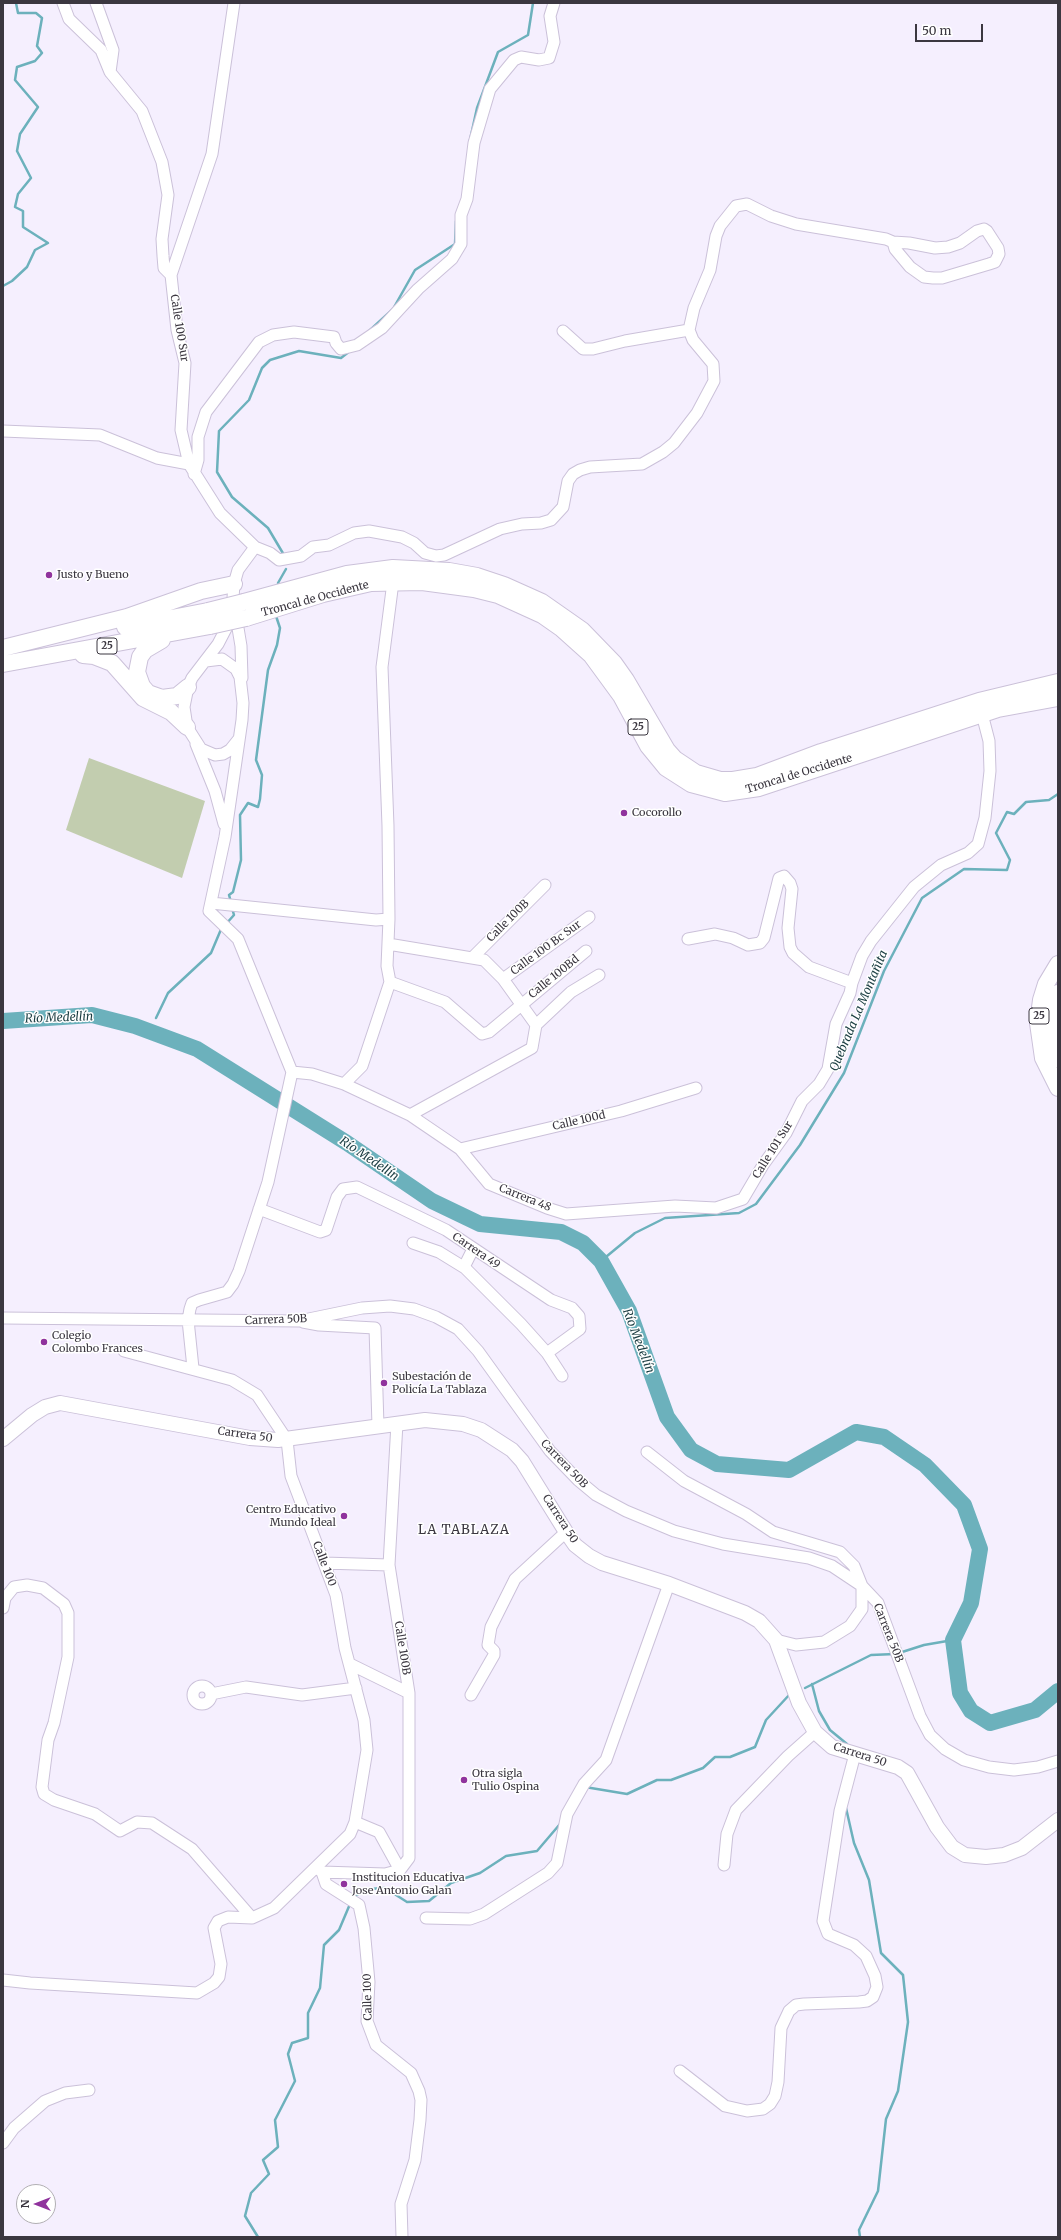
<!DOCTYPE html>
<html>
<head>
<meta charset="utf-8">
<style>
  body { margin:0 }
  #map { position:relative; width:1061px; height:2240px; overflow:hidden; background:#f5effe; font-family:Merriweather,serif }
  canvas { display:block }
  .frame { position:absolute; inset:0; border:4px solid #3b3740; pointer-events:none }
  .north { position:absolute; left:16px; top:2184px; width:40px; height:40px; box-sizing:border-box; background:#fff; border:1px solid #b1afb3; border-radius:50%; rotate:270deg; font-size:11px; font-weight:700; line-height:16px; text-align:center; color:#3b3740 }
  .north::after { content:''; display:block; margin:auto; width:14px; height:18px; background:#90339d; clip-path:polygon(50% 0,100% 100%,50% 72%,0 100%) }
  .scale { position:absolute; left:915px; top:24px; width:68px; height:18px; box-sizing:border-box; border:2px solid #3b3740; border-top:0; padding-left:5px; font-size:12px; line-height:14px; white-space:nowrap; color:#3b3740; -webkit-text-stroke:3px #fff; paint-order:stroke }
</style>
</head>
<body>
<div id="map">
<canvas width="1061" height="2240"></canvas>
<div class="frame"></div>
<div class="north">N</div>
<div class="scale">50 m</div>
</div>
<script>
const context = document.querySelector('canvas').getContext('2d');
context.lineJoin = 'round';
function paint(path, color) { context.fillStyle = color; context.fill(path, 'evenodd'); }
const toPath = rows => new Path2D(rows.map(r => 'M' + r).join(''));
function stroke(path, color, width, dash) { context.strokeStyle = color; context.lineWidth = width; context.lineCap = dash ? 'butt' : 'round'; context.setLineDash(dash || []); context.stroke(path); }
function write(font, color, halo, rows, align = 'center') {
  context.font = font + ' Merriweather,serif'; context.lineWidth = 3; context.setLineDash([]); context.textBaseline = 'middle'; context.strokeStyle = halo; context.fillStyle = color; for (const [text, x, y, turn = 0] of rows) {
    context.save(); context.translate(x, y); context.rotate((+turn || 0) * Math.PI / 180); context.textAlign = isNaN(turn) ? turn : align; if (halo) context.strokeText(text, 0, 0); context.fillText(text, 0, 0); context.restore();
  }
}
const green = toPath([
  [89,758,205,801,182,878,66,830]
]);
const stream = toPath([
  [470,140,477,108,498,52,528,35,533,3],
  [3,286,12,281,27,267,35,250,48,243,23,227,23,211,15,207,18,194,31,178,17,151,20,134,38,107,15,80,17,67,35,61,42,53,37,46,42,18,36,13,18,13,16,3],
  [369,331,393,309,415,270,455,244,456,221],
  [284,555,268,528,232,497,217,472,219,431,249,400,262,368,270,360,299,351,341,358,350,351],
  [278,583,286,569],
  [231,902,229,895,233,892,241,860,240,815,248,803,258,807,260,799,262,775,256,760,268,670,277,645,280,628,276,616],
  [226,924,234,915,232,908],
  [156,1018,168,993,211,953,222,927],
  [601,1261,635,1233,665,1218,739,1213,756,1204,800,1145,844,1073,884,971,922,898,964,869,1007,870,1010,860,996,833,1007,812,1014,814,1026,802,1049,800,1058,794],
  [899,1653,924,1645,953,1640],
  [812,1684,819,1711,830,1730,847,1744],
  [805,1688,871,1655,895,1654],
  [585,1787,627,1794,657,1780,671,1780,703,1768,715,1757,730,1757,755,1747,766,1720,790,1694],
  [846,1808,854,1843,869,1880,881,1953,903,1975,908,2022,898,2091,886,2119,878,2191,859,2230,860,2237],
  [353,1897,369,1889,385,1888,407,1902,429,1901,451,1883,480,1873,506,1856,537,1851,560,1824],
  [258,2237,245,2216,251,2193,269,2174,263,2160,278,2147,275,2120,295,2081,288,2054,292,2043,308,2038,308,2013,320,1988,324,1945,339,1930,350,1904]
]);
const river = toPath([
  [3,1021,92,1015,135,1026,197,1049,347,1143,432,1201,480,1224,561,1232,583,1243,601,1261,629,1311,667,1417,691,1450,717,1464,789,1470,856,1432,884,1437,925,1465,964,1505,980,1549,971,1603,953,1640,960,1693,971,1711,990,1723,1035,1710,1058,1691]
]);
const minor = toPath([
  [63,3,69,19,101,50,110,72],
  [96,3,113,50,110,72,142,111,162,162,168,195,162,239,163,256,164,268,171,275],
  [234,3,212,154,171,275,177,330,185,363,181,430,189,464,220,513,255,547,270,553,279,560,301,556,313,547,329,545,354,533,369,531,402,537,414,543,425,553,436,556,444,555,500,529,522,524,541,523,551,520,563,507,568,481,573,474,580,470,590,467,642,464,663,452,674,443,697,413,714,381,713,364,693,340,689,330,694,308,710,270,716,236,720,226,736,206,747,204,771,216,796,224,886,239,893,242,895,249,910,267,924,277,933,278,942,278,989,264,995,262,999,254,998,248,987,231,984,229,977,231,960,243,948,247,935,248,909,243,893,242],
  [563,331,583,349,593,349,625,341,689,330],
  [3,431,100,435,157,458,189,464],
  [194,474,198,460,198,437,206,412,259,342,273,335,294,332,334,337,336,343,341,349,357,345,382,328,418,289,452,259,461,244,461,215,467,199,474,143,490,89,514,60,521,57,539,60,549,58,554,42,550,16,554,3],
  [232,617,218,644,192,678,188,687,184,707,187,727,201,749,215,755,223,754,230,750,238,740],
  [242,678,241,646,233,598,234,584,238,570,255,547],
  [196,744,215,791,224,824],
  [211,903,376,920,389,919,388,826,382,667,393,582],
  [388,944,484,960,503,979,536,1025,532,1048,410,1115],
  [472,958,545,885],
  [503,979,589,917],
  [390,982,445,1002,482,1034,489,1032,586,951],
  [852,983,862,956,871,941,914,887,941,865,968,853,978,844,985,818,990,771,989,741,982,714],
  [536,1025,571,992,599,975],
  [292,1072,312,1074,344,1084,410,1115,460,1149,489,1184,547,1208,566,1214,675,1206,716,1208,743,1199,763,1165,786,1133,802,1101,819,1084,828,1069,836,1024,850,993,852,983,809,967,793,953,790,947,788,928,792,889,790,883,784,876,779,878,764,938,760,943,748,945,733,938,715,934,688,939],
  [344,1084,362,1066,390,982,387,966,389,919],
  [460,1149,621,1111,696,1088],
  [259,1209,320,1232,326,1230,337,1197,343,1189,357,1187,446,1230,551,1300,572,1308,579,1316,580,1329,547,1353],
  [413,1243,439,1252,465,1268,521,1324,547,1353,562,1376],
  [464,1267,473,1249],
  [3,1318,299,1321,362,1308,390,1306,414,1309,436,1317,458,1329,478,1351,550,1451,578,1480,596,1495,626,1511,674,1531,723,1544,809,1558,832,1566,862,1586,878,1603,920,1716,930,1735,945,1749,964,1760,989,1767,1014,1770,1038,1767,1058,1761],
  [303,1322,319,1325,375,1328,378,1426],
  [193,1368,188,1320,190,1309,192,1303,199,1300,227,1292,233,1284,239,1271,268,1182,292,1072,238,939,209,911,225,837,242,720,243,703,240,677,236,669,222,659,206,661],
  [397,1423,389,1565,409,1693,409,1858,400,1870],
  [647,1452,684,1481,746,1514,773,1532,840,1552,854,1566,862,1586,862,1609,850,1626,824,1642,796,1645,776,1640],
  [324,1563,389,1565],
  [3,1608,5,1598,14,1587,27,1585,43,1588,64,1604,68,1613,68,1657,54,1723,48,1740,42,1787,44,1794,54,1800,95,1814,120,1831,137,1822,152,1823,192,1849,252,1918],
  [350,1664,409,1693],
  '193 1695a9 9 0 1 1 18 0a9 9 0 1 1-18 0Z',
  [211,1694,246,1687,302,1695,356,1688],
  [471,1695,494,1655,494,1651,488,1645,491,1627,515,1579,566,1532],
  [355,1822,379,1832,400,1870],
  [724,1865,727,1834,736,1810,788,1756,815,1732],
  [316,1868,322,1872,385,1874,400,1870],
  [322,1872,326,1884,359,1905,364,1928,369,1982,367,2021,376,2045,411,2073,419,2091,421,2100,420,2120,415,2160,401,2204,402,2237],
  [426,1918,470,1919,484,1914,548,1873,557,1863,567,1814,584,1784,606,1760,669,1584],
  [3,1980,30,1983,197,1993,214,1983,219,1977,221,1964,214,1928,218,1921,228,1917,252,1918,274,1908,350,1834,355,1822,367,1750,364,1720,345,1648,336,1595,291,1476,287,1440,257,1395,232,1380,124,1351],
  [680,2071,725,2106,747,2111,763,2109,770,2104,775,2096,778,2082,781,2028,789,2011,796,2005,804,2004,859,2002,867,2001,873,1997,877,1987,875,1976,866,1956,854,1945,828,1934,823,1921,840,1811,855,1754],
  [3,2143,14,2128,45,2101,65,2093,89,2090]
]);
const major = toPath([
  [3,1439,32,1415,45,1407,60,1403,250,1438,278,1440,425,1420,463,1424,481,1430,512,1450,522,1461,566,1532,575,1545,589,1556,602,1563,669,1584,745,1613,759,1621,776,1640,799,1703,815,1732,832,1747,898,1767,907,1773,937,1827,952,1847,965,1855,986,1857,1004,1855,1022,1848,1058,1820]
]);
const highway = toPath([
  [244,602,347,574,393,568,449,571,477,576,504,585,542,602,582,630,614,663,626,680,667,750,675,759,696,773,720,780,733,780,757,776,821,752,979,701,1058,682],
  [246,618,323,594,371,583,422,582,474,589,498,595,542,615,562,629,591,655,621,696,648,746,666,768,691,784,725,793,759,788,998,709,1058,698],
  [125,627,208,611],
  [162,640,145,650,140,657,137,672,142,686,148,693,162,698,177,696,188,687],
  [3,648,127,617,201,591,234,584],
  [83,655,94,656,112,663,143,698,171,712,187,727],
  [3,664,210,626],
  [1058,964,1046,984,1041,1000,1038,1023,1043,1058,1058,1088],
  [1058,993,1052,1019,1053,1044,1058,1059]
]);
const highwayBridge = toPath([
  [208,611,244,602],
  [210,626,246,618]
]);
const markers = [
  [49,575,4,"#90339d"],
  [624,813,4,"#90339d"],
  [44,1342,4,"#90339d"],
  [384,1383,4,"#90339d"],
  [344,1516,4,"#90339d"],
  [464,1780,4,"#90339d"],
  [344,1884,4,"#90339d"]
];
const shields = [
  [107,646,20],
  [638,727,20],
  [1039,1016,20]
];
const shieldNames = [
  ["25",107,646],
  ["25",638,727],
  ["25",1039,1016]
];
const streetNames = [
  ["Calle 100 Sur",179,328,81],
  ["Troncal de Occidente",315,599,-15],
  ["Troncal de Occidente",799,774,-17],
  ["Calle 100B",508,921,-45],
  ["Calle 100 Bc Sur",546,948,-36],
  ["Calle 100Bd",554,977,-39],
  ["Calle 100d",579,1121,-13],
  ["Calle 101 Sur",773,1150,-58],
  ["Carrera 48",525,1198,22],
  ["Carrera 49",476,1251,34],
  ["Carrera 50B",276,1320,-2],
  ["Carrera 50",245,1435,8],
  ["Carrera 50B",564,1464,46],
  ["Carrera 50",560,1519,57],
  ["Calle 100",324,1564,69],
  ["Carrera 50B",888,1633,68],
  ["Calle 100B",402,1648,81],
  ["Carrera 50",860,1755,18],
  ["Calle 100",368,1997,-91]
];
const poiNames = [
  ["Justo y Bueno",57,575],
  ["Cocorollo",632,813],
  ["Colegio",52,1336],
  ["Colombo Frances",52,1349],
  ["Subestación de",392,1377],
  ["Policía La Tablaza",392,1390],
  ["Centro Educativo",336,1510,"right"],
  ["Mundo Ideal",336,1523,"right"],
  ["Otra sigla",472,1774],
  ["Tulio Ospina",472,1787],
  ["Institucion Educativa",352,1878],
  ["Jose Antonio Galan",352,1891]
];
const waterNames = [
  ["Quebrada La Montañita",859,1011,-67],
  ["Río Medellín",59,1018,-2],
  ["Río Medellín",369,1159,34],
  ["Río Medellín",638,1341,69]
];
const quarterNames = [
  ["LA TABLAZA",464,1530]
];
paint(green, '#c2cdaf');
stroke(stream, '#6cb1bc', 2.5);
stroke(river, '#6cb1bc', 16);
stroke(minor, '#cbc1d9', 13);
stroke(major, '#cbc1d9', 16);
stroke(highway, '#cbc1d9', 18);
stroke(minor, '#fff', 11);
stroke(major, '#fff', 14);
stroke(highway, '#fff', 16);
stroke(highwayBridge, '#cbc1d9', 18, []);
stroke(highwayBridge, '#fff', 16);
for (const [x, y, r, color] of markers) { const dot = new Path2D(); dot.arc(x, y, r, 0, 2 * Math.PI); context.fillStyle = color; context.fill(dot); stroke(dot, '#fff', 1.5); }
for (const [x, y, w] of shields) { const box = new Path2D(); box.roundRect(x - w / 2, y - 8, w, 16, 3); context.fillStyle = '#fff'; context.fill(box); stroke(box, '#3b3740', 1); }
write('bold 10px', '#3b3740', null, shieldNames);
write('11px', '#3b3740', '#fff', streetNames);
write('11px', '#3b3740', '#fff', poiNames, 'left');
write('italic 12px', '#1b3d42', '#fff', waterNames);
context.letterSpacing = '1px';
write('13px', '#3b3740', '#fff', quarterNames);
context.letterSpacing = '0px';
</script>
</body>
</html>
